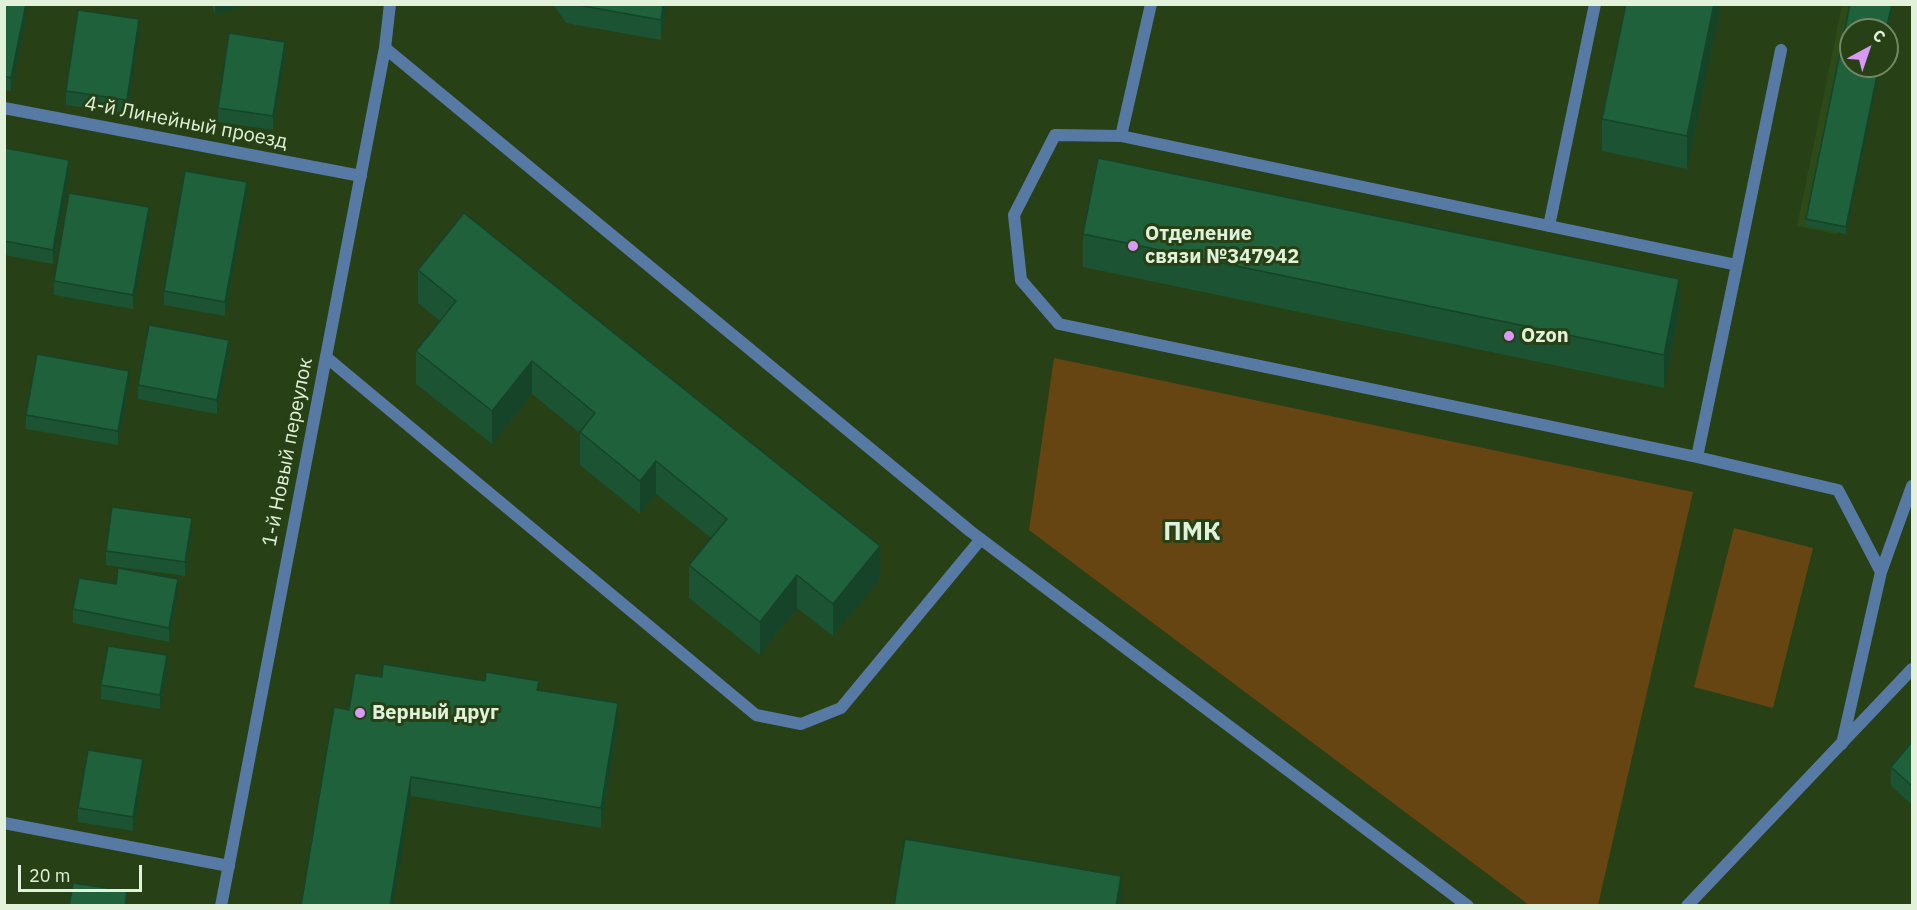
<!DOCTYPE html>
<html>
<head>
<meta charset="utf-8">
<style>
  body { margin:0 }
  #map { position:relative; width:1917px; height:910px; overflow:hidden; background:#274016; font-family:"IBM Plex Sans",sans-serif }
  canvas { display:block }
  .frame { position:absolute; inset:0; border:6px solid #e2f1d9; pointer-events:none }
  .north { position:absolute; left:1839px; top:18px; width:60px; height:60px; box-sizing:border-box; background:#274016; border:2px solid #728764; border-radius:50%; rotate:40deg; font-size:16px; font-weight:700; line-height:24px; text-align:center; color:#e2f1d9 }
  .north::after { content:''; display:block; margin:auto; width:21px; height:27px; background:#d99af7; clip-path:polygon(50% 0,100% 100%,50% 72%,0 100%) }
  .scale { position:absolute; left:18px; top:865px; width:124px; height:27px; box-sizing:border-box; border:3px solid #e2f1d9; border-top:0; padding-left:8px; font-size:18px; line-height:21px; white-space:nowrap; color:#e2f1d9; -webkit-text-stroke:4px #274016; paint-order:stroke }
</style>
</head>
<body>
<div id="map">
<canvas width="1917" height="910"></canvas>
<div class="frame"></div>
<div class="north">С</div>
<div class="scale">20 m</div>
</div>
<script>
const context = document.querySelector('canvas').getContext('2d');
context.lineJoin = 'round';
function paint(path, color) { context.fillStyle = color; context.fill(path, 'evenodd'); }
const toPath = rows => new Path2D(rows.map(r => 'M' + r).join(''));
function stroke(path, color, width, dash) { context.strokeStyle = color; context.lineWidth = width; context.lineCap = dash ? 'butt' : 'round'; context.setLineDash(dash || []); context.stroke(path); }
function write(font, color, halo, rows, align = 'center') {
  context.font = font + ' "IBM Plex Sans",sans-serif'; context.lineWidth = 6; context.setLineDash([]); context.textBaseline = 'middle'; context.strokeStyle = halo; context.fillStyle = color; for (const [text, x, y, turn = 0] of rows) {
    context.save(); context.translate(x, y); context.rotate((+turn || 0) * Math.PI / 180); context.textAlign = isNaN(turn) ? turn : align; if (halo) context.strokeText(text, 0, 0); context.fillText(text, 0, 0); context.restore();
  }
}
const built = toPath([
  [1842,5,1883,5,1851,30,1851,66,1871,66,1837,234,1797,226]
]);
const green = toPath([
  [1054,358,1693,492,1598,905,1529,905,1029,530],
  [1734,528,1813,548,1773,708,1694,687]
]);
const service = toPath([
  [1595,4,1549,226,1121,136,1055,135,1014,215,1021,280,1059,324,1697,457,1838,490,1881,572,1842,744],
  [385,48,970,531,1468,906],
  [1121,136,1151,4],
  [1549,226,1737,265,1697,457],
  [1737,265,1781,50],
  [326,357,756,715,801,724,841,708,981,539],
  [1881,572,1912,486],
  [1687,906,1912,669]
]);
const minor = toPath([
  [4,108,361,176],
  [4,823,229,866]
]);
const tertiary = toPath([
  [221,906,385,48,390,4]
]);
const wall = toPath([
  [4,4,26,18,11,91,4,90],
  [212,4,250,4,215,15],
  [553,4,667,4,661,40,566,23],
  [1721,4,1687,169,1602,151,1602,119],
  [1893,4,1887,34,1887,30,1846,234,1806,226,1806,219],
  [139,33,127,114,66,105,66,91],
  [285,56,273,130,218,122,218,108],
  [5,148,69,174,53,264,4,255],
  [247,196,225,316,164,305,164,291],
  [149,221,133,309,54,295,54,281],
  [1083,234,1679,312,1664,388,1083,267],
  [418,270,880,579,833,636,797,608,760,655,689,598,689,565,711,538,656,494,640,514,580,465,580,433,532,394,492,444,416,384,416,351,440,321,418,303],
  [229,354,217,414,138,399,138,385],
  [129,385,118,445,26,429,26,415],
  [192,532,185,576,106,565,106,551],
  [116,584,178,593,169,642,73,623,73,609],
  [167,669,160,709,101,699,101,685],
  [382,677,539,690,618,723,601,828,411,796,349,710],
  [1912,742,1912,805,1891,786,1891,767],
  [143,773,133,831,78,822,78,808]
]);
const shadedWall = toPath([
  [26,4,26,18,11,91,11,78],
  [215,4,250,4,215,15],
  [663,4,667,4,661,40,661,20],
  [1714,4,1721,4,1687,169,1687,136],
  [1892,4,1893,4,1887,34,1886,30],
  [139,19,139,33,127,114,127,100],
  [285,42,285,56,273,130,273,116],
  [1879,66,1880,66,1846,234,1846,227],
  [69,160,69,174,53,264,53,250],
  [247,182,247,196,225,316,225,302],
  [149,207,149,221,133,309,133,295],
  [1679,279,1679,312,1664,388,1664,355],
  [229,340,229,354,217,414,217,400],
  [532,361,532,394,492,444,492,411],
  [129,371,129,385,118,445,118,431],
  [656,461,656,494,640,514,640,481],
  [192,518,192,532,185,576,185,562],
  [880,546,880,579,833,636,833,604],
  [797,575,797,608,760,655,760,622],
  [178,579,178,593,169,642,169,628],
  [167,655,167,669,160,709,160,695],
  [618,703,618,723,601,828,601,808],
  [143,759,143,773,133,831,133,817],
  [411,777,411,796,393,906,390,906],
  [1121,876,1121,900,1120,906,1116,906]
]);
const building = toPath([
  [4,4,26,4,11,78,4,76,4,4],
  [572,4,663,4,661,20,572,4],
  [1626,4,1714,4,1687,136,1602,119,1626,4],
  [1850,4,1892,4,1886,30,1851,30,1851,66,1879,66,1846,227,1806,219,1850,4],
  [78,10,139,19,127,100,66,91,78,10],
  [229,33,285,42,273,116,218,108,229,33],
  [5,148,69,160,53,250,4,241,5,148],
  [1098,158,1679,279,1664,355,1083,234,1098,158],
  [185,171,247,182,225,302,164,291,185,171],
  [69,193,149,207,133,295,54,281,69,193],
  [464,213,880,546,833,604,797,575,760,622,689,565,727,519,656,461,640,481,580,432,595,413,532,361,492,411,416,351,456,301,418,270,464,213],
  [149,325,229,340,217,400,138,385,149,325],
  [37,354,129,371,118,431,26,415,37,354],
  [112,507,192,518,185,562,106,551,112,507],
  [118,568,178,579,169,628,73,609,79,578,116,584,118,568],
  [108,646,167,655,160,695,101,685,108,646],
  [383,664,485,681,486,672,539,681,537,690,618,703,601,808,411,777,390,906,301,906,334,707,349,710,355,673,382,677,383,664],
  [1912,742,1912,786,1891,767,1912,742],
  [88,750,143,759,133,817,78,808,88,750],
  [905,839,1121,876,1116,906,894,906,905,839],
  [73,883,127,891,125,906,69,906,73,883]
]);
const markers = [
  [1133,246,6,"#d99af7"],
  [1509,336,6,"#d99af7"],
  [360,713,6,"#d99af7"]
];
const streetNames = [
  ["4-й Линейный проезд",186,123,11],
  ["1-й Новый переулок",288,452,-79]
];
const poiNames = [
  ["Отделение",1145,234],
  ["связи №347942",1145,257],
  ["Ozon",1521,336],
  ["Верный друг",372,713]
];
const districtNames = [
  ["ПМК",1192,532]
];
paint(built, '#2d4a19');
paint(green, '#664512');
stroke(service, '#577aa5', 12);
stroke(minor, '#577aa5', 12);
stroke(tertiary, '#577aa5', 12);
paint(wall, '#1b5333');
paint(shadedWall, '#164429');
paint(building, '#1f613b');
stroke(building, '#164429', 1.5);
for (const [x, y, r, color] of markers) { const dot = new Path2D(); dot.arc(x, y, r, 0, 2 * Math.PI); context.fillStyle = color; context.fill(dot); stroke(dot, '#274016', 2); }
write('20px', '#e2f1d9', '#274016', streetNames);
write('bold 20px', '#e2f1d9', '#274016', poiNames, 'left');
write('bold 26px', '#e2f1d9', '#274016', districtNames);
</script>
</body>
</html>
